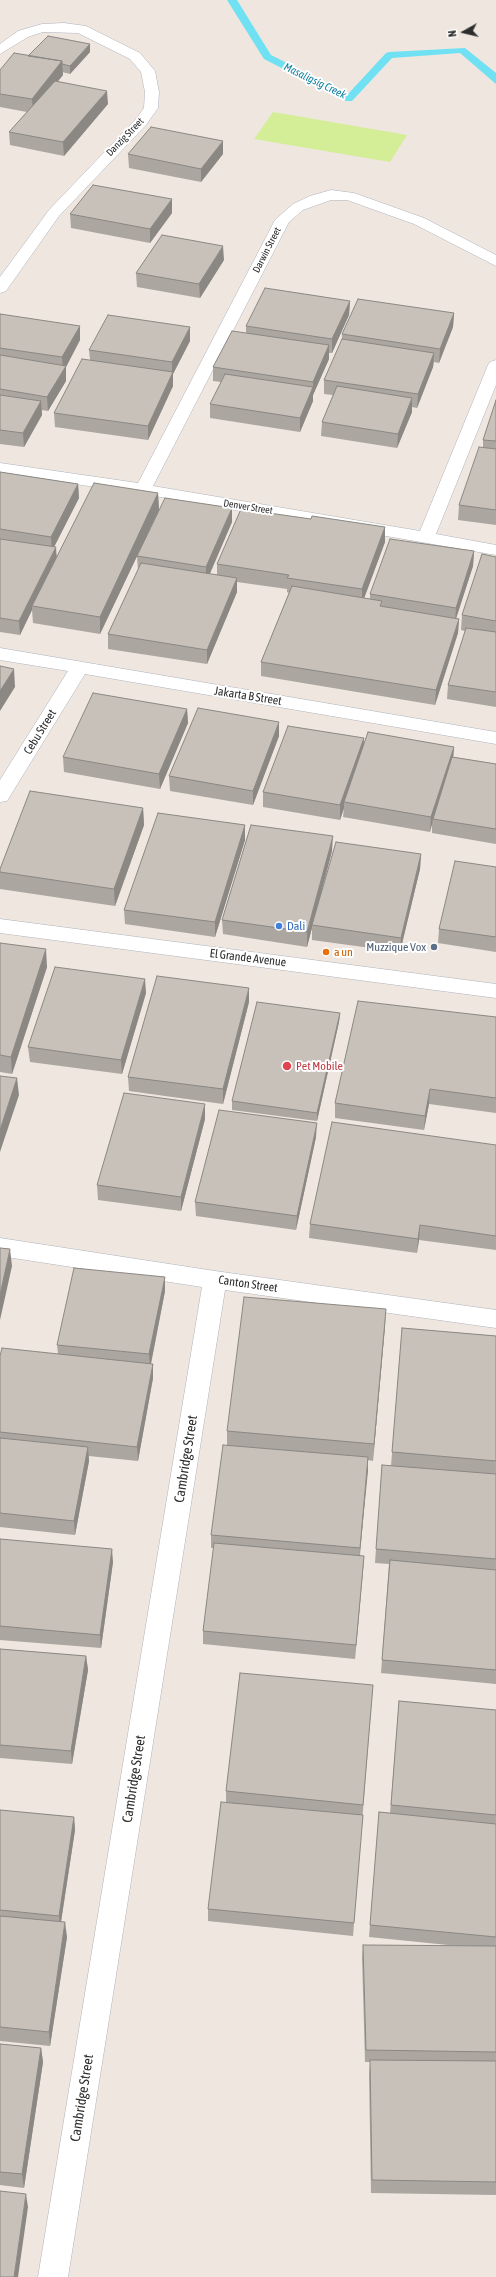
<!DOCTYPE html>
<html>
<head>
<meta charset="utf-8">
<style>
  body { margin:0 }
  #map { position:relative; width:496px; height:2277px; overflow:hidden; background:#eee6df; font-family:"Asap Condensed",sans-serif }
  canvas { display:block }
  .north { position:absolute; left:444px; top:12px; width:40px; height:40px; -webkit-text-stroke:3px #fff; paint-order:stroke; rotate:262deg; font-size:11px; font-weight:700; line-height:16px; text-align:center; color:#2d2d2d }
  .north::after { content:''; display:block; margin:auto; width:14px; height:18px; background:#2d2d2d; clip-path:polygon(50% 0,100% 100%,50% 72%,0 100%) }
</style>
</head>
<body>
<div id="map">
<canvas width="496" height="2277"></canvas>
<div class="north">N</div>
</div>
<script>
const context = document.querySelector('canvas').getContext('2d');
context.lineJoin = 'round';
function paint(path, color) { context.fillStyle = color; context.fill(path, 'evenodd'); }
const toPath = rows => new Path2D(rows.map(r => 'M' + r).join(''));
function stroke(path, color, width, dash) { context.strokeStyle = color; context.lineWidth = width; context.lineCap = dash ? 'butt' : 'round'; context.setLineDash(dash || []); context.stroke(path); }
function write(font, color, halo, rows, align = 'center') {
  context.font = font + ' "Asap Condensed",sans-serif'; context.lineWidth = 4; context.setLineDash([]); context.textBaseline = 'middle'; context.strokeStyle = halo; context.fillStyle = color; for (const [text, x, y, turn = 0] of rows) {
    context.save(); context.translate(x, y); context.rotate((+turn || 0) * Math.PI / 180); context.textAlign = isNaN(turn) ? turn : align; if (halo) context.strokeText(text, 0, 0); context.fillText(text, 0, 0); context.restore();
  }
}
const pitch = toPath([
  [273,112,407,135,390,162,254,139]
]);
const stream = toPath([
  [227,0,237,0,271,55,348,94,386,53,389,52,465,48,496,73,496,84,460,53,392,58,352,101,346,101,264,59,227,0]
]);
const minor = toPath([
  [64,23,86,26,140,53,155,71,159,92,158,108,146,125,59,216,6,291,0,293,0,277,49,210,136,119,144,108,145,92,141,72,130,59,78,33,43,32,28,37,0,54,0,44,18,31,42,24,64,23],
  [331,190,354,193,424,218,496,255,496,266,414,224,347,200,331,200,303,210,289,222,153,486,420,531,488,365,490,362,496,360,496,385,436,534,496,545,496,555,143,494,0,473,0,463,138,483,275,220,293,204,310,196,331,190],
  [0,648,496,732,496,744,85,674,7,801,0,802,0,780,68,671,0,660,0,648],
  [0,919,496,984,496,998,0,933,0,919],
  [0,1238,215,1271,496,1310,496,1328,225,1290,68,2277,38,2277,202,1287,0,1256,0,1238]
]);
const wall = toPath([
  [90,44,90,52,70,74,62,72,63,75,58,81,108,104,64,156,10,145,9,132,27,112,0,107,0,70,28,56],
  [128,154,223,154,201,182,129,168],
  [172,199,172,213,150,243,71,228,70,214],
  [224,260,200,298,137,287,136,273],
  [350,301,349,315,332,353,329,353,329,359,313,395,313,401,300,432,210,418,210,404,221,382,213,381,213,367,246,333,246,326],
  [454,313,453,327,439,363,434,362,433,367,417,408,412,407,412,412,397,448,321,436,322,422,333,395,324,394,324,380,342,341,342,334],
  [0,314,80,340,66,367,66,381,48,411,42,410,42,415,24,447,0,444],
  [190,341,173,374,173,386,148,440,55,427,54,413,90,360,89,350],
  [496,400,496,525,458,520,459,505,483,447,483,440],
  [0,472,78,484,79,498,54,547,57,557,158,493,159,510,100,634,33,623,32,610,20,635,0,632],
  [311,519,385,527,385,542,364,598,370,599,370,594,474,551,473,566,456,618,459,619,458,633,435,705,261,676,261,662,289,593,287,592,287,589,237,582,237,592,207,664,108,649,108,634,138,571,137,556,232,522,210,574,217,575,217,564],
  [496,557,496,707,447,699,448,685,465,631,461,630,462,615],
  [187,709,188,723,160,789,64,772,63,757],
  [279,736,253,805,170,791,169,776],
  [364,738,364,745,454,747,453,757,496,764,496,844,432,833,432,824,430,832,343,817,344,808,340,820,263,807,263,792],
  [143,808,144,825,115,906,0,889,0,869],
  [245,825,245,840,215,937,125,924,124,910],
  [332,851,307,947,223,934,222,920],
  [421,854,420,869,400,952,312,940,312,925],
  [496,867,496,952,438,943,439,929],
  [0,943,47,967,12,1074,0,1072],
  [146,993,122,1074,30,1062,28,1047],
  [249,1002,223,1104,129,1091,128,1077],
  [340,1013,339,1022,317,1121,232,1110,232,1101],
  [496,1017,496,1113,429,1104,424,1130,335,1118,335,1103],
  [205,1119,181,1211,98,1200,97,1185],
  [316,1137,296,1230,196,1216,195,1202],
  [496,1145,496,1250,419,1240,417,1253,309,1238,310,1224],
  [165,1291,151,1364,153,1364,153,1378,138,1461,89,1456,89,1461,75,1535,0,1527,0,1356,58,1354,57,1345],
  [385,1326,373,1461,368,1460,360,1556,364,1556,363,1570,355,1659,203,1644,203,1631,214,1548,211,1548,211,1535,227,1445,227,1431],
  [402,1328,496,1336,496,1684,381,1673,389,1564,375,1563,382,1465,391,1466],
  [0,1539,113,1562,101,1648,0,1640],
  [0,1649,86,1656,88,1670,72,1764,0,1758],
  [373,1685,353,1936,208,1921,208,1909,226,1802,226,1791],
  [399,1701,496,1710,496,2195,371,2193,369,2074,370,2062,365,2062,362,1957,363,1945,458,1946,369,1937,379,1812,390,1813],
  [0,1810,74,1817,75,1830,61,1922,67,1937,50,2046,0,2041],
  [0,2044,41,2048,43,2062,24,2188,0,2185]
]);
const shadedWall = toPath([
  [90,44,90,52,70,74,70,66],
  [62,61,63,75,33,112,32,99],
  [107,91,108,104,64,156,63,142],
  [223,141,223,154,201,182,201,169],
  [172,199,172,213,150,243,150,229],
  [223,246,224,260,200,298,199,284],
  [350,301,349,315,332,353,332,339],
  [454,313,453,327,439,363,440,349],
  [80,326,80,340,66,367,66,381,48,411,47,397,63,371,62,357],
  [190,327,190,341,173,374,173,386,148,440,148,426,172,374,172,362],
  [329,345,329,359,313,395,313,401,300,432,300,418,313,388,313,382],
  [434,353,433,367,417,408,418,394],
  [412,398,412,412,397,448,398,434],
  [41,401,42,415,24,447,23,433],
  [78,484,79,498,52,551,51,537],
  [158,493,159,510,100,634,100,617],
  [232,508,232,522,206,582,206,567],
  [385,527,385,542,362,604,362,589],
  [56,547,57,562,32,606,32,610,20,635,19,621],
  [474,551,473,566,455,622,456,608],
  [237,578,237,592,207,664,207,650],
  [459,619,458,633,435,705,436,690],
  [14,669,15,687,0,711,0,691],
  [187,709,188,723,160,789,159,774],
  [279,722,279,736,253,805,253,791],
  [364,738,363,753,344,802,344,808,340,820,340,805],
  [454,747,453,761,433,819,432,824,430,832,431,817],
  [143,808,144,825,115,906,114,889],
  [245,825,245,840,215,937,215,922],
  [333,836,332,851,307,947,307,932],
  [421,854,420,869,400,952,401,938],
  [46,949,47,967,12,1074,11,1057],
  [145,979,146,993,122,1074,121,1060],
  [249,988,249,1002,223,1104,223,1089],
  [340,1013,339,1022,317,1121,317,1113],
  [17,1078,19,1095,0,1152,0,1130],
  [430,1089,429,1104,424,1130,425,1116],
  [205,1104,205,1119,181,1211,181,1197],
  [317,1123,316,1137,296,1230,297,1216],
  [420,1225,419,1240,417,1253,418,1239],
  [10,1249,12,1266,0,1320,0,1295],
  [165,1277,165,1291,150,1368,149,1354],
  [386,1309,385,1326,373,1461,374,1444],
  [153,1364,153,1378,138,1461,137,1447],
  [88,1447,89,1461,75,1535,74,1521],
  [368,1457,368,1471,359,1561,360,1548],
  [112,1549,113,1562,101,1648,100,1635],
  [364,1556,363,1570,355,1659,356,1645],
  [86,1656,88,1670,72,1764,71,1751],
  [74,1817,75,1830,60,1928,59,1916],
  [65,1922,67,1937,50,2046,49,2032],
  [41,2048,43,2062,24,2188,22,2174],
  [26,2194,28,2207,18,2277,14,2277]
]);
const building = toPath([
  [48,36,90,44,70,66,62,64,62,61,28,56,48,36],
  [14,53,62,61,32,99,0,94,0,70,14,53],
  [55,81,107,91,63,142,9,132,55,81],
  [151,127,223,141,201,169,128,154,151,127],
  [93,185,172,199,150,229,70,214,93,185],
  [162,235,223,246,199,284,136,273,162,235],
  [265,288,350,301,332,339,246,326,265,288],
  [358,299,454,313,440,349,342,334,358,299],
  [0,314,80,326,62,357,0,348,0,314],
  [108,315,190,327,172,362,89,350,108,315],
  [232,331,329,345,313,382,213,367,232,331],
  [342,339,434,353,418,394,324,380,342,339],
  [0,355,66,366,47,397,0,389,0,355],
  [82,359,173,372,148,426,54,413,82,359],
  [225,374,313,387,300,418,210,404,225,374],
  [337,386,412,398,398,434,322,422,337,386],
  [0,395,41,401,23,433,0,430,0,395],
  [496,400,496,441,483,440,496,400],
  [479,447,496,449,496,510,459,505,479,447],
  [0,472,78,484,51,537,0,529,0,472],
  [94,483,158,493,100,617,32,606,94,483],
  [165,498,232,508,206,567,137,556,165,498],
  [241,509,311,519,312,516,385,527,362,589,287,578,289,575,217,564,241,509],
  [0,539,56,547,19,621,0,618,0,539],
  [390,539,474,551,456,608,370,594,390,539],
  [482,554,496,557,496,621,462,615,482,554],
  [141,563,237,578,207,650,108,634,141,563],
  [292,586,382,601,380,606,459,619,436,690,261,662,292,586],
  [466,628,496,632,496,692,448,685,466,628],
  [0,666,14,669,0,691,0,666],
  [93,693,187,709,159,774,63,757,93,693],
  [198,708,279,722,253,791,169,776,198,708],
  [288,726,364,738,340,805,263,792,288,726],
  [368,732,454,747,431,817,344,802,368,732],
  [452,757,496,764,496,829,433,819,452,757],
  [30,791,143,808,114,889,0,872,0,869,30,791],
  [158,813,245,825,215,922,124,910,158,813],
  [251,825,333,836,307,932,222,920,251,825],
  [336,842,421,854,401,938,312,925,336,842],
  [455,861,496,867,496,937,439,929,455,861],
  [0,943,46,949,11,1057,0,1055,0,943],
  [55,967,145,979,121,1060,28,1047,55,967],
  [157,976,249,988,223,1089,128,1077,157,976],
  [358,1001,496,1017,496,1098,430,1089,425,1116,335,1103,358,1001],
  [257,1002,340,1013,317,1113,232,1101,257,1002],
  [0,1076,17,1078,0,1130,0,1076],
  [124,1093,205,1104,181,1197,97,1185,124,1093],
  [219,1110,317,1123,297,1216,195,1202,219,1110],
  [332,1122,496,1145,496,1236,420,1225,418,1239,310,1224,332,1122],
  [0,1248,10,1249,0,1295,0,1248],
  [74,1268,165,1277,149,1354,57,1345,74,1268],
  [244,1297,386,1309,374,1444,227,1431,244,1297],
  [402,1328,496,1336,496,1461,392,1452,402,1328],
  [2,1348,153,1364,137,1447,0,1432,0,1356,2,1348],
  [0,1438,88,1447,74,1521,0,1513,0,1438],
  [223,1445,368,1457,360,1548,211,1535,223,1445],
  [382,1465,496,1474,496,1559,376,1549,382,1465],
  [0,1539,112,1549,100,1635,0,1626,0,1539],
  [214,1543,364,1556,356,1645,203,1631,214,1543],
  [390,1560,496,1570,496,1670,382,1660,390,1560],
  [0,1649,86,1656,71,1751,0,1745,0,1649],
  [240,1673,373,1685,363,1805,226,1791,240,1673],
  [399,1701,496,1710,496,1815,391,1805,399,1701],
  [221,1802,363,1815,354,1923,208,1909,221,1802],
  [0,1810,74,1817,59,1916,0,1910,0,1810],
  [379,1812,496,1824,496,1937,370,1925,379,1812],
  [0,1916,65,1922,49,2032,0,2027,0,1916],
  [363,1945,496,1946,496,2052,366,2050,363,1945],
  [0,2044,41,2048,22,2174,0,2172,0,2044],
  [370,2060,496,2061,496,2182,372,2180,370,2060],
  [0,2191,26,2194,14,2277,0,2277,0,2191]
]);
const markers = [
  [279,926,4,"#3f7fe0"],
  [434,947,4,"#5c6f8a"],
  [326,952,4,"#e8710a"],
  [287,1066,5,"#e0444e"]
];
const farStreetnames = [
  ["Danzig Street",125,137,-46],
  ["Darwin Street",267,250,-63],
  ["Denver Street",248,507,9]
];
const farWaternames = [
  ["Masaligsig Creek",315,81,26]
];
const streetNames = [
  ["Jakarta B Street",248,696,9],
  ["Cebu Street",40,732,-58],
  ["El Grande Avenue",248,958,7],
  ["Canton Street",248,1284,8]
];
const shopNames = [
  ["Dali",287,926]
];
const serviceNames = [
  ["Muzzique Vox",426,947]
];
const foodNames = [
  ["a un",334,952]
];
const healthNames = [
  ["Pet Mobile",296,1066]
];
const nearStreetnames = [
  ["Cambridge Street",186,1459,-81],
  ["Cambridge Street",134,1779,-81],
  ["Cambridge Street",82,2098,-81]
];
paint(pitch, '#d3ee96');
paint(stream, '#6fe1f3');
stroke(minor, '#afb3bd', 1);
paint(minor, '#fff');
paint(wall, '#aba6a0');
paint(shadedWall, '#8b8782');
paint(building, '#c7c1ba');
stroke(building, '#8b8782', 1);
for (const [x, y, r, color] of markers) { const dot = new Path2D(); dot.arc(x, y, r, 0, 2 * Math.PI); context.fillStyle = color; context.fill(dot); stroke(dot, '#fff', 1.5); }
write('10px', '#2d2d2d', '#fff', farStreetnames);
write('italic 11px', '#097d9e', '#fff', farWaternames);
write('12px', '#2d2d2d', '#fff', streetNames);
write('12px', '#366cbe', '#fff', shopNames, 'left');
write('12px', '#4e5e75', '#fff', serviceNames, 'right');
write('12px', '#c56008', '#fff', foodNames, 'left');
write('12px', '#be3a42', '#fff', healthNames, 'left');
write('14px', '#2d2d2d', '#fff', nearStreetnames);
</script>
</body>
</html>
